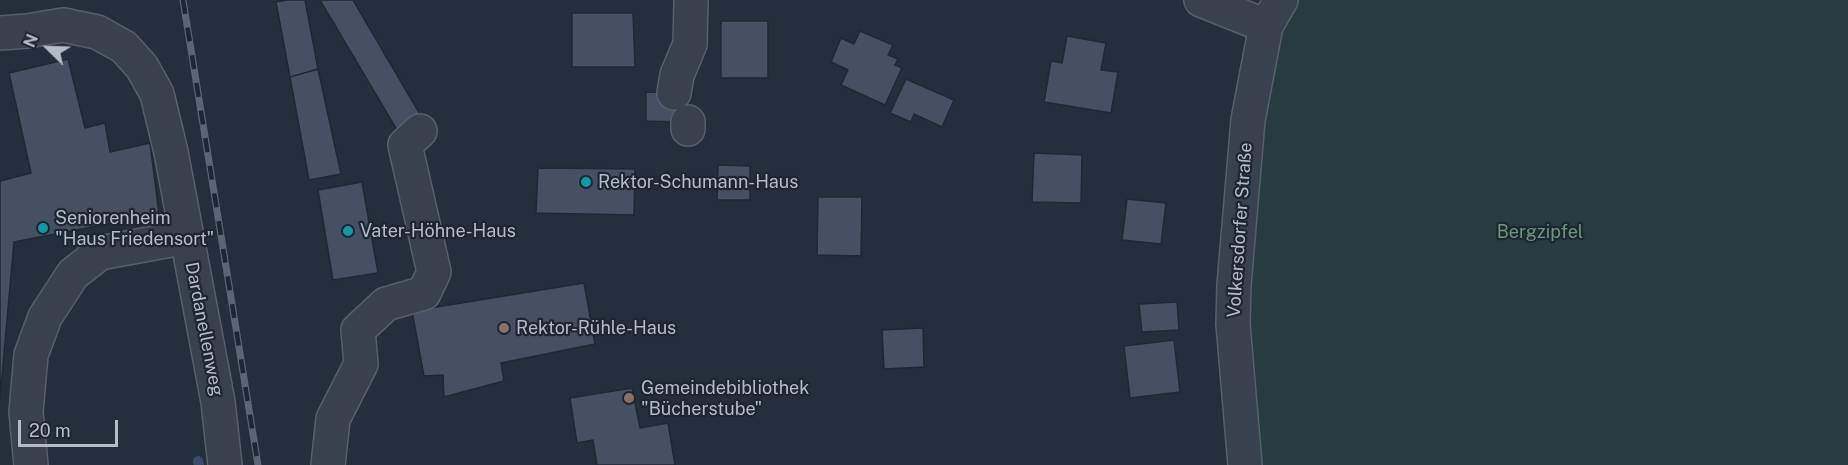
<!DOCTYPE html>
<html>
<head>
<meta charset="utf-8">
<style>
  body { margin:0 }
  #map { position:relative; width:1848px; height:465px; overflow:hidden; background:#242f3e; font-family:"Public Sans",sans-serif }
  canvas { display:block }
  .north { position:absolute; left:18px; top:18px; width:60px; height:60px; -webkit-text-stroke:4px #1d2633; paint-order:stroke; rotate:293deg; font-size:16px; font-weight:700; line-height:24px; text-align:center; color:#b4bcc9 }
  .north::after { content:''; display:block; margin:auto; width:21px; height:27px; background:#b4bcc9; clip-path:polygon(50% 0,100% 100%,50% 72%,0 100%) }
  .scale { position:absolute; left:18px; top:420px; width:100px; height:27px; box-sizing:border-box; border:3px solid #b4bcc9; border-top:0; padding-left:8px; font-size:18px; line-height:21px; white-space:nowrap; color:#b4bcc9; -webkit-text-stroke:4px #1d2633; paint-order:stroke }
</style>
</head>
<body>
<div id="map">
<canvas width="1848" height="465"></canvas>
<div class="north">N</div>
<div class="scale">20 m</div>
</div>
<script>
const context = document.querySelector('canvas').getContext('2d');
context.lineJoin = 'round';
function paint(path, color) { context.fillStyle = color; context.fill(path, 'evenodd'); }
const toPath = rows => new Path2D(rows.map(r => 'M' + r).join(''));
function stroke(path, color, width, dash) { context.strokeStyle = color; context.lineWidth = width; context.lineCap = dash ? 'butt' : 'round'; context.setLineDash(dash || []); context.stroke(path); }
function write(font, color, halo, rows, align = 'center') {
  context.font = font + ' "Public Sans",sans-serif'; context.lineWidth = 4.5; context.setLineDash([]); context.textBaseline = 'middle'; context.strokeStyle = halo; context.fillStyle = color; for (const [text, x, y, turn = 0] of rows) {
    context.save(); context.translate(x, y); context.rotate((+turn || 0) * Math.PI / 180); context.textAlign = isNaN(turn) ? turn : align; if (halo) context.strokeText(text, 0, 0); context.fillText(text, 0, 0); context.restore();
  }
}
const green = toPath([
  [1281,0,1848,0,1848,465,1245,465,1233,324]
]);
const stream = toPath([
  [198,461,199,465]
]);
const building = toPath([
  [287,0,305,0,318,69,290,77,276,2,287,0],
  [320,0,353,0,421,116,397,130,320,0],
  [572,13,633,13,635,67,572,67,572,13],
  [721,21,768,21,768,78,721,78,721,21],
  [860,31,893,45,888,55,898,59,895,65,902,68,885,105,841,85,848,70,831,62,841,38,854,44,860,31],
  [1067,36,1106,43,1101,70,1118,72,1111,113,1044,102,1051,61,1062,63,1067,36],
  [68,59,85,128,105,123,110,152,150,143,159,214,14,242,0,398,0,181,31,173,9,73,68,59],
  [318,69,341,174,309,180,290,77,318,69],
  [906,79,954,100,942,127,914,114,911,122,890,113,906,79],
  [646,92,682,93,682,122,646,121,646,92],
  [1034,153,1082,155,1081,203,1032,202,1034,153],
  [718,165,750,166,750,200,717,200,718,165],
  [538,168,635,169,634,215,536,213,538,168],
  [362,182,378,273,333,280,318,190,362,182],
  [818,197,862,197,861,256,817,255,818,197],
  [1127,199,1166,203,1161,244,1122,240,1127,199],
  [584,283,595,344,501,363,504,381,444,397,443,375,424,376,412,311,584,283],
  [1177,302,1179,330,1142,332,1139,304,1177,302],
  [923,328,924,367,884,369,882,330,923,328],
  [1174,340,1180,392,1130,398,1124,346,1174,340],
  [632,388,640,428,668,423,675,465,597,465,593,440,577,443,570,398,632,388]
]);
const minor = toPath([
  [1201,0,1266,26],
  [0,33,27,31,63,25,97,32,124,47,142,67,157,94,171,152,218,402,225,465],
  [674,93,677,75,690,44,691,0],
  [688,122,688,129],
  [31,465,26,412,31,355,45,317,73,274,100,253,187,237],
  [328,465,333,419,361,364,358,330,386,304,424,293,434,272,405,145,420,131],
  [1245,465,1233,324,1234,285,1248,120,1266,26,1281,0]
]);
const rail = toPath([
  [183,0,258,465]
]);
const markers = [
  [586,182,6,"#0f9aa8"],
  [43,228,6,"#0f9aa8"],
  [348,231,6,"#0f9aa8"],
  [504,328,6,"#8d6e63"],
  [629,398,6,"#8d6e63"]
];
const poiNames = [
  ["Rektor-Schumann-Haus",598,182],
  ["Seniorenheim",55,218],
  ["\"Haus Friedensort\"",55,239],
  ["Vater-Höhne-Haus",360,231],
  ["Rektor-Rühle-Haus",516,328],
  ["Gemeindebibliothek",641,388],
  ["\"Bücherstube\"",641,409]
];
const streetNames = [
  ["Volkersdorfer Straße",1240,230,-86],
  ["Dardanellenweg",204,329,79]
];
const parkNames = [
  ["Bergzipfel",1540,232]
];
paint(green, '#263c3f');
stroke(stream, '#394c67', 10);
paint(building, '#455162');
stroke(building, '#1f2835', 1.5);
stroke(minor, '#565f6c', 36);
stroke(minor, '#38414e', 33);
stroke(rail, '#5a6575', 7);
stroke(rail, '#1d2633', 4.5, [14]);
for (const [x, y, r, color] of markers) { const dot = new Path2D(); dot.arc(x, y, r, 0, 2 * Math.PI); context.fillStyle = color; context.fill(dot); stroke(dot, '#1d2633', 2); }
write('18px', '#b4bcc9', '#1d2633', poiNames, 'left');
write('18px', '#b4bcc9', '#1d2633', streetNames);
write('18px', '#6b9a76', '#1d2633', parkNames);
</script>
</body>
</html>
